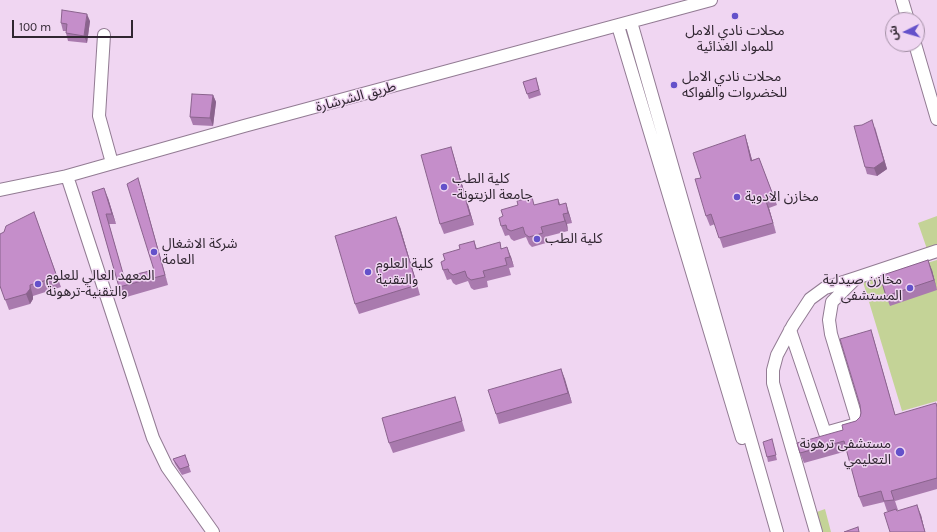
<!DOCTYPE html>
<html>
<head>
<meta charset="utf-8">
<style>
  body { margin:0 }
  #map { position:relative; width:937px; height:532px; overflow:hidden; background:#f0d6f2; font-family:Karla,"Noto Sans Arabic",sans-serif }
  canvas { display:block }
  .north { position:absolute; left:885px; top:12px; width:40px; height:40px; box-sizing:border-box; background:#f0d6f2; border:1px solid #a390a5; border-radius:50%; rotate:265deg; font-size:11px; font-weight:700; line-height:16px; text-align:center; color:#302631 }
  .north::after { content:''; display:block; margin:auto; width:14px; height:18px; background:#6451ca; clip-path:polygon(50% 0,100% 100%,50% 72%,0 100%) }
  .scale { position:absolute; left:12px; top:20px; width:121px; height:18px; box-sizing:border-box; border:2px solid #302631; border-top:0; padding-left:5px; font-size:12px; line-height:14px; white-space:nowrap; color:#302631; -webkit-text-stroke:3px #f0d6f2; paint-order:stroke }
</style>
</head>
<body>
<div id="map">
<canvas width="937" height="532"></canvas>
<div class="north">ش</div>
<div class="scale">100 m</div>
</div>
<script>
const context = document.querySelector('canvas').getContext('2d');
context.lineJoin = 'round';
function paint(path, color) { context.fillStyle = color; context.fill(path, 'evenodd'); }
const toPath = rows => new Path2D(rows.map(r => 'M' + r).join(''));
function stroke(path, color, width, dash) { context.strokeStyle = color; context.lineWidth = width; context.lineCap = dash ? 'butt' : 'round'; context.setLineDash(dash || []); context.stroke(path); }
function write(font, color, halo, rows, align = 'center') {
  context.font = font + ' Karla,"Noto Sans Arabic",sans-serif'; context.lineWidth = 3; context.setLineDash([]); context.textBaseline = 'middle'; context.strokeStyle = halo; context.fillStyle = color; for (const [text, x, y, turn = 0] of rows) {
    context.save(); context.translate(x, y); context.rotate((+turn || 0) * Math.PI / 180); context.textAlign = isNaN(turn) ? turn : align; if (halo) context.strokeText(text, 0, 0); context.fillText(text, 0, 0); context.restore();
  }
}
const green = toPath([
  [937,216,937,245,927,249,918,223],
  [937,260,937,401,902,411,863,282],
  [825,509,831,532,818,532,814,513]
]);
const minor = toPath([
  [902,0,908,20],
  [631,22,777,532],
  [618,26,742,438],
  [104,35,99,116,112,163],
  [915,44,937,119],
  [67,176,153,438,167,467,213,532],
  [0,190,67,176,244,126,711,0],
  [790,330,825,433,857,424,856,417,831,334,829,320,832,302,854,280],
  [816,532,773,383,773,370,777,355,793,325,810,299,825,288,856,278,937,251]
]);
const wall = toPath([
  [90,21,87,43,68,41,66,33,66,31,63,31,61,23],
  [536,78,541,95,529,99,523,82],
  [213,95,216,102,213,126,193,125,190,117],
  [875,127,887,169,877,176,867,174,865,167],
  [745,135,748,145,752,160,759,158,777,205,769,208,776,233,723,248,715,224,710,226,706,216,701,178],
  [451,147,454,157,474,225,444,234,440,224],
  [141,188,168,285,123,298,119,287,92,192,108,198,116,224,109,224,124,277,154,270],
  [558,199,560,204,569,213,572,223,567,224,568,231,545,237,546,243,532,247,529,244,526,237,514,241,511,239,509,235,505,236,501,226,535,205],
  [34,212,61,287,33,296,33,299,30,304,9,310,0,286,4,232],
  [400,227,420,295,359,314,355,304],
  [474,241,477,249,502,248,511,257,514,267,509,268,511,275,487,281,488,287,474,290,471,288,468,281,456,285,453,283,451,279,447,280,443,270,445,260],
  [932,270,937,290,890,306,886,296],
  [871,330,874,340,895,415,937,406,937,489,895,501,898,510,897,510,897,511,921,515,925,532,890,532,891,511,887,511,884,502,863,507,859,497,847,451,804,463,800,453,843,430,856,421,860,417],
  [561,369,572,403,499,424,496,414],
  [455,397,465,431,393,453,389,443],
  [773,444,777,460,768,462,767,457],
  [185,455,191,472,182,475,175,464,173,459]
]);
const shadedWall = toPath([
  [87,14,90,21,87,43,84,36],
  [213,95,216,102,213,126,210,118],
  [872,120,887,169,877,176,874,168],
  [745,135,748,145,755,171,751,161],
  [451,147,454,157,474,225,470,215],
  [138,178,141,188,168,285,165,275],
  [104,188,108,198,116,224,112,214],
  [765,198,769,208,776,233,773,223],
  [566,203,572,223,568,213],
  [563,214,567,224,568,231,565,221],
  [396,217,400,227,420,295,417,285],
  [507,247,511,257,514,267,510,257],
  [928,260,932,270,937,290],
  [30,285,33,296,33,299,30,304,26,294],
  [871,330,874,340,898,425,895,415],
  [561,369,565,379,572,403,568,393],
  [917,505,921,515,925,532]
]);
const building = toPath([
  [62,10,87,14,84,36,66,33,67,24,61,23,62,10],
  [536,78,539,90,527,94,523,82,536,78],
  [192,94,213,95,210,118,190,117,192,94],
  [872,120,884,161,874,168,865,167,854,126,862,125,872,120],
  [745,135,751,161,759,158,773,195,765,198,773,223,719,238,711,214,706,216,695,179,701,178,693,153,745,135],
  [451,147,470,215,440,224,421,155,451,147],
  [138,178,165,275,119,287,92,192,104,188,112,214,106,214,124,277,154,270,127,184,138,178],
  [532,197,534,205,558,199,559,205,566,203,568,213,563,214,565,221,541,227,543,233,529,237,525,234,523,227,511,231,507,229,506,225,501,226,499,218,503,216,501,210,518,205,517,201,532,197],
  [34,212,57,277,30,285,30,289,26,294,5,300,0,286,0,234,4,232,6,226,34,212],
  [396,217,417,285,355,304,335,236,396,217],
  [474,241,476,249,500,242,501,249,507,247,510,257,505,258,507,265,483,271,485,277,471,280,467,277,465,271,453,275,449,272,448,269,443,270,441,262,445,260,443,254,460,249,459,245,474,241],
  [928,260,934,280,886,296,880,276,928,260],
  [871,330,895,415,936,403,937,407,937,478,891,491,894,500,884,501,881,491,859,497,844,441,800,453,797,443,843,430,842,425,856,421,860,417,861,413,860,405,840,339,871,330],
  [561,369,568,393,496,414,488,390,561,369],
  [455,397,462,421,389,443,382,418,455,397],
  [772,439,776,455,767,457,763,442,772,439],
  [185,455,189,466,180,469,173,459,185,455],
  [917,505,925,532,890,532,884,513,896,509,897,511,917,505],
  [858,527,859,532,844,532,858,527]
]);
const markers = [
  [735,16,4,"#6451ca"],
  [674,85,4,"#6451ca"],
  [444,187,4,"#6451ca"],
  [737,197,4,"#6451ca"],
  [537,239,4,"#6451ca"],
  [154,252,4,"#6451ca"],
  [368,272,4,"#6451ca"],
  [38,284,4,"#6451ca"],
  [910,288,4,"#6451ca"],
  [900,452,5,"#6451ca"]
];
const poiNames = [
  ["محلات نادي الامل",735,31,"center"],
  ["للمواد الغذائية",735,47,"center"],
  ["محلات نادي الامل",682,77],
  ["للخضروات والفواكه",682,93],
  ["كلية الطب",452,179],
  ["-جامعة الزيتونة",452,195],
  ["مخازن الادوية",745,197],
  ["كلية الطب",545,239],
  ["شركة الاشغال",162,244],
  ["العامة",162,260],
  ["كلية العلوم",376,264],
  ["والتقنية",376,280],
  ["المعهد العالي للعلوم",46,276],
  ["والتقنية-ترهونة",46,292],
  ["مخازن صيدلية",902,280,"right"],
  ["المستشفى",902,296,"right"],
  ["مستشفى ترهونة",891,444,"right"],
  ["التعليمي",891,460,"right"]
];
const streetNames = [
  ["طريق الشرشارة",356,97,-15]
];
paint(green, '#c4d397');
stroke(minor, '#927b93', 14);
stroke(minor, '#fff', 12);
paint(wall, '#a97aae');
paint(shadedWall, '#8a638d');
paint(building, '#c58eca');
stroke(building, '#8a638d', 1);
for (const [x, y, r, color] of markers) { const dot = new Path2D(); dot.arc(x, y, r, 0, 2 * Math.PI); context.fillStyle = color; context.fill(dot); stroke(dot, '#f0d6f2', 1.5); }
write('14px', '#302631', '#f0d6f2', poiNames, 'left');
write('14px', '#302631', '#f0d6f2', streetNames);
</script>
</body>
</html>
